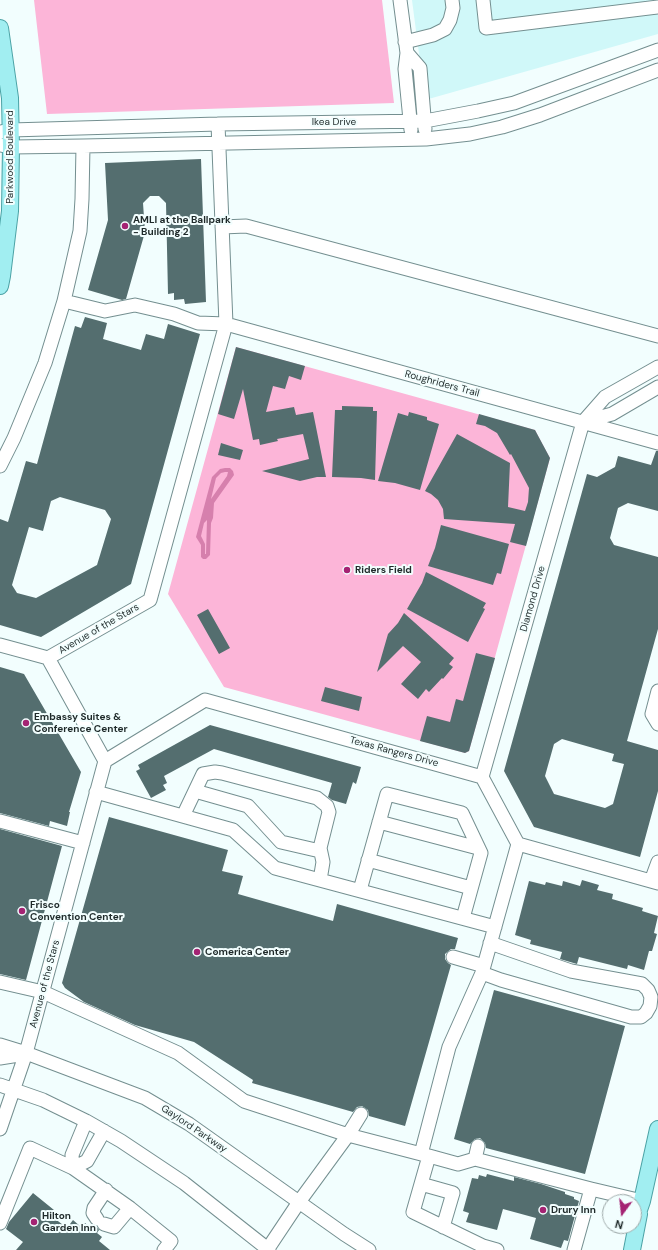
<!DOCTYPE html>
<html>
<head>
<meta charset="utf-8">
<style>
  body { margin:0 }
  #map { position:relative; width:658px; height:1250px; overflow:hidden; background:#f2fefe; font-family:"DM Sans",sans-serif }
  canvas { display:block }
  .north { position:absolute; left:602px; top:1194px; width:40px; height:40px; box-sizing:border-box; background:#f2fefe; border:1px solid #9ea9a9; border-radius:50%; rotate:195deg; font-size:11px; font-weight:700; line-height:16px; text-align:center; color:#1f2a2a }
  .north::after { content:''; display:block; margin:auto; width:14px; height:18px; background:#a42373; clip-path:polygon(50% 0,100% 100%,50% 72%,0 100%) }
</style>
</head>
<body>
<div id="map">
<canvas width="658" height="1250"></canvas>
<div class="north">N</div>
</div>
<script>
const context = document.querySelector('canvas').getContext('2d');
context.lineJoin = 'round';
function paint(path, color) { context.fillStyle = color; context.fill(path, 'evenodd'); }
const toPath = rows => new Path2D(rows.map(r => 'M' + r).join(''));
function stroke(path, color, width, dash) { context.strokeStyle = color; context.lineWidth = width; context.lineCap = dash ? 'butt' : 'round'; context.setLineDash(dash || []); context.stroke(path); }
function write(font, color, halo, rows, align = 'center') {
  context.font = font + ' "DM Sans",sans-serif'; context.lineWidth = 4; context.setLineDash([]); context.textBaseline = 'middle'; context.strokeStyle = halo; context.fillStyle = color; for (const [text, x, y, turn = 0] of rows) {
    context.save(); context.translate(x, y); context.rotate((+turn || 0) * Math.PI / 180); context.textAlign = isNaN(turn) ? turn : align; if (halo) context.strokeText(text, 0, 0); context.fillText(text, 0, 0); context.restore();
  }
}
const built = toPath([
  [412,0,658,0,658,34,425,100]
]);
const green = toPath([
  [34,0,382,0,394,103,47,114],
  [236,347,535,430,550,458,469,751,465,753,224,687,168,594]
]);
const water = toPath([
  [225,468,230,468,233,471,234,475,214,503,213,518,211,523,210,555,206,559,203,559,201,557,201,545,196,537,212,477,220,469],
  [225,472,228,472,227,476,211,499,216,478,221,473],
  [207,520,206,554,205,554,205,544,201,536,204,523]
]);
const building = toPath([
  [201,159,206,302,185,304,184,299,174,300,174,293,168,294,166,203,159,196,150,196,143,203,145,232,126,299,122,300,88,290,108,220,105,163],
  [85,317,107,323,103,339,141,350,146,334,164,339,168,324,200,334,131,584,41,637,0,625,0,519,8,522,26,461,37,464,75,326,81,328],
  [60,497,105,510,111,519,97,565,36,598,17,593,12,585,29,527,43,531,51,501],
  [236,347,305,366,301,380,289,376,285,389,273,386,266,412,294,407,296,415,313,412,326,477,317,477,300,481,262,471,309,459,303,434,277,439,278,441,260,445,259,439,253,440,243,389,234,419,218,414],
  [342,406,373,407,373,411,377,411,375,480,361,478,332,477,335,410,342,410],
  [409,412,427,417,427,420,439,424,420,490,395,483,378,481,398,413,408,416],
  [479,414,535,430,550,458,526,546,510,542,515,524,444,519,443,509,438,500,431,494,425,491,457,434,510,463,508,507,525,511,528,502,529,488,511,454,510,455,497,433,485,426,476,424],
  [221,443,243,450,240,460,218,455],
  [656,451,658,451,658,511,628,503,618,508,610,538,614,545,658,557,658,629,627,741,658,750,658,791,640,857,534,827,504,771,587,474,597,477,615,467,618,456,651,465],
  [562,739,614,754,612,761,624,764,613,804,605,808,554,794,545,776,554,744],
  [441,525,509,544,501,574,497,573,493,585,428,566,435,548],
  [426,572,486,603,483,608,485,609,468,642,407,609,422,583],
  [208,609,230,648,219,654,197,615],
  [404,613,454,658,449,664,453,667,443,679,442,678,429,692,426,689,418,699,401,684,421,662,403,646,377,672,388,634,398,623],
  [476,653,495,658,469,751,465,753,420,741,427,716,450,722,456,699,463,701],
  [0,667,24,674,81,772,69,812,70,812,67,826,50,821,49,826,0,813],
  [325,687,362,697,359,711,321,701],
  [210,725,361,767,356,784,353,782,346,804,332,800,328,797,332,783,214,749,164,776,167,783,163,785,166,790,151,798,136,771,140,769,138,765],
  [109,817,228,850,222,871,243,876,238,894,333,921,337,904,458,938,455,949,451,949,445,954,445,959,448,963,451,965,405,1126,369,1116,368,1110,362,1106,357,1107,353,1112,252,1083,253,1080,194,1042,135,1025,84,1002,65,988,62,983],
  [0,829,62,846,26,980,0,974],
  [582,880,599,885,597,890,613,894,612,899,643,908,642,911,658,916,654,933,657,934,652,951,649,951,644,970,628,965,627,969,579,957,577,964,560,959,562,952,530,944,531,940,515,935,529,881,545,885,546,882,562,886,563,881,580,886],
  [494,990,625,1026,585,1174,486,1148,485,1143,480,1138,475,1139,470,1144,454,1139],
  [487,1174,514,1181,514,1177,541,1184,565,1192,565,1194,574,1197,574,1199,579,1201,568,1241,564,1240,561,1248,530,1239,536,1218,503,1209,497,1230,466,1222,469,1213,463,1211,472,1178,478,1179,479,1175,486,1177],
  [33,1193,54,1210,54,1218,67,1228,73,1220,81,1227,85,1223,90,1227,92,1225,97,1227,99,1230,97,1233,102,1237,99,1241,110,1250,16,1250,23,1242,6,1229,9,1222]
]);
const minor = toPath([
  [400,0,407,53,405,69,411,130],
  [483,0,486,28,658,7],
  [405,42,433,35,445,29,450,20,453,8,452,0],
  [407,53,420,68,425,129],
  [0,132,11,130,218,124,425,121,478,111,514,103,658,50],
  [0,145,11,147,83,146,426,139,470,134,502,127,540,115,658,70],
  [222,227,246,226,658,336],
  [64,301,105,311,135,305,174,314,198,323,226,324,658,443],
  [583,422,612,414,658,387],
  [0,466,14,438,45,363,64,301,80,231,82,199,83,146],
  [0,645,48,658],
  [48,658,150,600,226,324,218,124],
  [658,691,652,714,658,724],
  [105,761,205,700,482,777,518,844,658,883],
  [482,777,583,422,605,397,658,367],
  [195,791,248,806,281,842,320,851],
  [96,792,233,830,275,868,495,927],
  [183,816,203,774,215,772,222,773,317,798,327,806,329,812,320,848,323,862,320,880],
  [0,821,83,843],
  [379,822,478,848],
  [368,860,471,888],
  [651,881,658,862],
  [360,890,387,794,462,813,481,853,463,918],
  [453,957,484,966],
  [482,973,501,980,631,1017,641,1017,646,1013,650,1006,651,997,648,990,642,984,571,971,490,943],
  [0,982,43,992,178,1053,244,1101,348,1135,429,1156],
  [0,1045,26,1053,145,1098,189,1124,344,1234,369,1250],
  [0,1058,25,1054],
  [0,1085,43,1100,86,1121,121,1141,184,1183,269,1250],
  [0,1129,26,1053,105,761,48,658],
  [421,1154,449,1047,482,973,518,844],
  [475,1159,478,1146],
  [73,1168,87,1161,104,1131],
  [73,1168,72,1155,86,1121],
  [421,1184,453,1193,443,1227],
  [97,1219,93,1213,94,1208,106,1190],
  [0,1223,30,1148,73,1168,130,1208,171,1241,164,1250],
  [104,1224,114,1227,130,1208],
  [267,1250,299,1202,348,1135,361,1114],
  [497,1250,483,1246,413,1212,429,1156,458,1164,475,1159,591,1189,642,1201],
  [574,1250,591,1189]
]);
const major = toPath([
  [0,28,10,98,11,147,10,211,2,276,0,286],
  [634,1224,642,1201,658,1129],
  [632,1250,639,1214]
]);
const markers = [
  [125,226,4,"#a42373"],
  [347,570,4,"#a42373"],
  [26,723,4,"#a42373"],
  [22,911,4,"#a42373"],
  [197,952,4,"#a42373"],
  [543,1210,4,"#a42373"],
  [34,1222,4,"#a42373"]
];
const streetNames = [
  ["Ikea Drive",334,122],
  ["Parkwood Boulevard",10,157,-90],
  ["Roughriders Trail",442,384,15],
  ["Diamond Drive",533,599,-74],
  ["Avenue of the Stars",99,629,-30],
  ["Texas Rangers Drive",394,752,15],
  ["Avenue of the Stars",45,984,-75],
  ["Gaylord Parkway",194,1129,34]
];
const poiNames = [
  ["AMLI at the Ballpark",133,220],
  ["- Building 2",133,232],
  ["Riders Field",355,570],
  ["Embassy Suites &",34,717],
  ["Conference Center",34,729],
  ["Frisco",30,905],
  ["Convention Center",30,917],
  ["Comerica Center",205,952],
  ["Drury Inn",551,1210],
  ["Hilton",42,1216],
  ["Garden Inn",42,1228]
];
paint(built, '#d0f8f9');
paint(green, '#fcb5d8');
paint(water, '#d680ad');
paint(building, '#546e6f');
stroke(minor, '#748f90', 15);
stroke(major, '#4ba2a5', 18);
stroke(minor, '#fff', 13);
stroke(major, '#a1eef1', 16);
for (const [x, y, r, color] of markers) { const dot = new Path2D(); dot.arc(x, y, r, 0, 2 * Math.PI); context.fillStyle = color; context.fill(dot); stroke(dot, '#f2fefe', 1.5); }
write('10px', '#1f2a2a', '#f2fefe', streetNames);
write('bold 10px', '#1f2a2a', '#f2fefe', poiNames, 'left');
</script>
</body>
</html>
